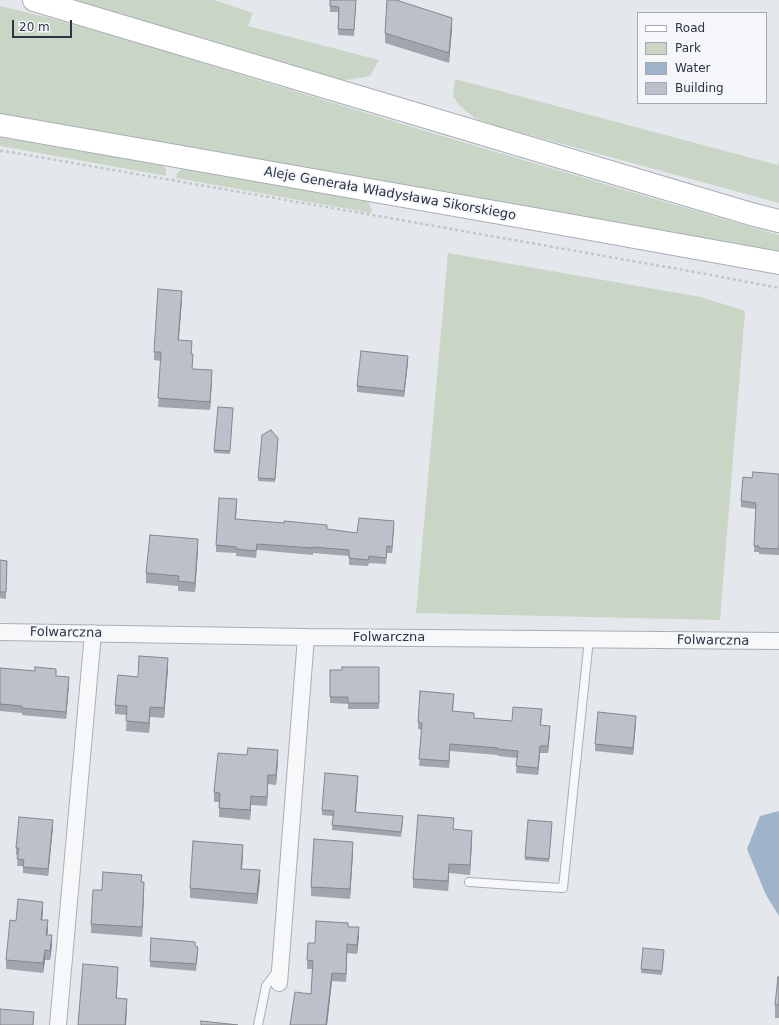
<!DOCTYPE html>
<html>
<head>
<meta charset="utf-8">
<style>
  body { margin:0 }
  #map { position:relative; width:779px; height:1025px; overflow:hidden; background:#e4e7ec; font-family:"DejaVu Sans",sans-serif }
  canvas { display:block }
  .legend { position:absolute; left:637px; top:12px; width:130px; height:92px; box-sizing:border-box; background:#f4f6f9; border:1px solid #a4a8b1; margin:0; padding:5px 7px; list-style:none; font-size:12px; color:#2b3445 }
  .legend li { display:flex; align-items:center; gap:8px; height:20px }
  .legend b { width:20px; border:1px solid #a4a8b1 }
  .scale { position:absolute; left:12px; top:20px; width:60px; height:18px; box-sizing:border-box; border:2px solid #2b3445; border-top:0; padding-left:5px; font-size:12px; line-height:14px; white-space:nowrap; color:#2b3445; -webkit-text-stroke:3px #f4f6f9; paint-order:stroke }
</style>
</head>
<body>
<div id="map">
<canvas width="779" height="1025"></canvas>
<ul class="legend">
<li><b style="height:5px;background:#fff"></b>Road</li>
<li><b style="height:11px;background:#c9d6c5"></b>Park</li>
<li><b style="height:11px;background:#9fb4cc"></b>Water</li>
<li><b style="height:11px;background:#bbc0ca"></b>Building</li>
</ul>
<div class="scale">20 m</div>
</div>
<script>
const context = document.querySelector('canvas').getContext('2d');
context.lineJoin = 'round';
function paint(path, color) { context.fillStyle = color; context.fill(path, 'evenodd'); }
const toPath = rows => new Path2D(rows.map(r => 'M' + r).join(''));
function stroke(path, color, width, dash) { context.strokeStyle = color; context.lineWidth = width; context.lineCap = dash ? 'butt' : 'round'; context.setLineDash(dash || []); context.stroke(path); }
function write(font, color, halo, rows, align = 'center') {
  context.font = font + ' "DejaVu Sans",sans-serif'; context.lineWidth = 3.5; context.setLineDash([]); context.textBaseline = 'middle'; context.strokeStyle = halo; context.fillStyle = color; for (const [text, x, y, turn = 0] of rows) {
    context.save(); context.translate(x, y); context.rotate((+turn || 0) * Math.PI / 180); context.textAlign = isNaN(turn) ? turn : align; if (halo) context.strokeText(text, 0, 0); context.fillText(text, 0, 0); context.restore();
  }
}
const green = toPath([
  [74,0,214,0,253,13,248,26,379,60,370,76,347,80,335,79],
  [0,6,50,18,114,36,432,133,672,204,779,235,779,252,448,192,0,114],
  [455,79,778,165,779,159,779,203,496,126,475,118,460,106,453,96],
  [0,137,163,164,166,170,166,176,0,146],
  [184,167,368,201,372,210,371,213,176,178,177,173],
  [448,253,701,297,745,311,720,620,416,613]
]);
const water = toPath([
  [779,811,779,916,766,895,747,849,760,816]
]);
const path = toPath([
  [0,151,10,152,378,216,706,274,779,288]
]);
const lane = toPath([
  [469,882,528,886,563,888,589,639],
  [258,1025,266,986,278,970]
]);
const street = toPath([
  [0,632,306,637,779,641],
  [279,983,306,637],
  [58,1025,93,633]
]);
const secondary = toPath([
  [34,0,751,214,779,221],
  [0,125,557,223,779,263]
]);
const wall = toPath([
  [356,0,354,36,338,35,338,12,330,12,330,6],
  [452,28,449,63,385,43,385,33],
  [182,299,179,340,192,354,193,362,192,369,212,378,210,410,158,407,161,361,154,360,154,352],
  [408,362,404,397,357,392,357,386],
  [233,408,230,454,214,453,214,450],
  [278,441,275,482,258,481,258,478],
  [779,474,779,555,759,554,759,552,754,552,756,509,741,507,741,501,752,478],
  [237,506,236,519,357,533,394,527,392,553,387,553,386,564,369,563,368,566,349,565,349,556,313,553,313,555,257,550,256,558,236,556,236,553,216,552,216,545],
  [198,549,195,592,178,591,178,586,146,583,146,573],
  [0,560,7,561,6,599,0,598],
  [379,667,379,709,348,709,348,704,330,703,330,670,342,670],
  [0,668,56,676,69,684,66,719,22,715,22,713,0,711],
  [168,668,164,718,150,717,149,733,126,731,127,715,115,714,115,705,138,677],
  [454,700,453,712,474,718,512,721,542,716,541,725,550,733,548,753,540,753,538,775,516,773,517,758,498,756,498,755,450,751,449,768,419,766,422,730,418,729,418,722],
  [636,722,633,755,595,751,595,744],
  [278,760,276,785,268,784,267,806,251,805,250,820,219,817,219,802,214,802,214,792],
  [358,782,356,812,403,822,401,837,332,830,333,816,322,815,322,810],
  [552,825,549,862,525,860,525,857],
  [53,827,48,876,23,873,23,866,17,866,18,855,16,855,16,848],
  [454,829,472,840,470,875,449,873,448,891,413,888,413,879],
  [353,852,350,899,311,896,311,887],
  [243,855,242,869,260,880,257,904,190,898,190,888],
  [142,882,144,892,142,937,91,933,91,924,102,890],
  [43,911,42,920,48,930,47,935,52,945,50,960,45,960,43,973,6,969,6,960,16,921],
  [348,927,359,936,357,954,347,953,346,982,332,981,327,1025,290,1025,311,994,312,969,307,969,307,960,315,943],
  [195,946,198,953,196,971,150,967,150,961],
  [664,953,662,975,641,973,641,969],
  [779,977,779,1018,775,1018,775,1005]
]);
const shadedWall = toPath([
  [452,18,452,28,449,63,449,53],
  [182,291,182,299,178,348,178,340],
  [408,356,408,362,404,397,404,391],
  [212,370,212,378,210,410,210,402],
  [394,521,394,527,392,553,392,547],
  [198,539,198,549,195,592,195,583],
  [168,658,168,668,164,718,164,708],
  [69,677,69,684,66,719,66,712],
  [150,707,150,717,149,733,149,723],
  [636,716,636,722,633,755,633,748],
  [550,726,550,733,548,753,548,746],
  [450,744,450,751,449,768,449,761],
  [540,746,540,753,538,775,538,768],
  [278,750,278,760,276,785,276,775],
  [268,775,268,784,267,806,267,797],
  [358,776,358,782,355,818,355,812],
  [251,796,251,805,250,820,250,810],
  [53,820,53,827,48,876,48,869],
  [472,831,472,840,470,875,470,865],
  [353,842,353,852,350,899,350,889],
  [243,845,243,855,241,878,241,869],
  [449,864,449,873,448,891,448,881],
  [260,870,260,880,257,904,257,894],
  [144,882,144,892,142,937,142,927],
  [43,902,43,911,41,929,41,920],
  [48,920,48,930,46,944,46,935],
  [359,927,359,936,357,954,357,945],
  [52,935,52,945,50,960,50,951],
  [347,944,347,953,346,982,346,974],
  [45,950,45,960,43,973,43,963],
  [118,967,118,977,116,1008,116,998],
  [332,973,332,981,327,1025,326,1025],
  [127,999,127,1009,126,1025,125,1025]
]);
const building = toPath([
  [330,0,356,0,354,30,338,29,339,7,330,6,330,0],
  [387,0,396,0,452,18,449,53,385,33,387,0],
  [158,289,182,291,178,340,192,341,191,354,193,354,192,369,212,370,210,402,158,398,161,352,154,352,158,289],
  [361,351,408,356,404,391,357,386,361,351],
  [218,407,233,408,230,451,214,450,218,407],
  [271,430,278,438,275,479,258,478,262,435,271,430],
  [753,472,779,474,779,549,759,548,759,546,754,546,756,503,741,501,743,477,752,478,753,472],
  [219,498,237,499,235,519,284,523,284,521,327,525,327,529,357,533,359,518,394,521,392,547,387,546,386,558,369,556,368,560,349,558,349,550,313,547,313,548,257,544,256,551,236,549,236,547,216,545,219,498],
  [150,535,198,539,195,583,178,581,179,576,146,573,150,535],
  [0,560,7,561,6,592,0,592,0,560],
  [139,656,168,658,164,708,150,707,149,723,126,721,127,706,115,705,118,675,138,677,139,656],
  [35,667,56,669,56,676,69,677,66,712,22,708,22,706,0,704,0,668,35,671,35,667],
  [342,667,379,667,379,703,348,703,348,697,330,697,330,670,342,670,342,667],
  [420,691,454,694,452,711,474,713,474,718,512,721,513,707,542,709,540,725,550,726,548,746,540,746,538,768,516,766,518,751,498,749,498,748,450,744,449,761,419,759,422,723,418,722,420,691],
  [598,712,636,716,633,748,595,744,598,712],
  [248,748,278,750,276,775,268,775,267,797,251,796,250,810,219,808,220,793,214,792,218,753,247,755,248,748],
  [325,773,358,776,355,812,403,816,401,832,332,825,334,811,322,810,325,773],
  [418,815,454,818,453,829,472,831,470,865,449,864,448,881,413,879,418,815],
  [19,817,53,820,48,869,23,867,24,860,17,859,19,848,16,848,19,817],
  [528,820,552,822,549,859,525,857,528,820],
  [314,839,353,842,350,889,311,887,314,839],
  [193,841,243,845,241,869,260,870,257,894,190,888,193,841],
  [103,872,142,875,141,882,144,882,142,927,91,924,93,890,102,890,103,872],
  [18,899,43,902,41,920,48,920,46,935,52,935,50,951,45,950,43,963,6,960,10,920,16,921,18,899],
  [316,921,348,923,348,927,359,927,357,945,347,944,346,974,332,973,326,1025,290,1025,295,992,311,994,313,961,307,960,308,943,315,943,316,921],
  [151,938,195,942,195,946,198,947,196,964,150,961,151,938],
  [643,948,664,950,662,971,641,969,643,948],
  [83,964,118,967,116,998,127,999,125,1025,78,1025,83,964],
  [778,977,779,977,779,1005,775,1005,778,977],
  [0,1009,34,1012,33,1025,0,1025,0,1009],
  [201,1021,238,1025,201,1025,201,1021]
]);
const streetNames = [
  ["Aleje Generała Władysława Sikorskiego",390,194,10],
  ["Folwarczna",66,633,1],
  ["Folwarczna",389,638],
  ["Folwarczna",713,641,1]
];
paint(green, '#c9d6c5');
paint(water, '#9fb4cc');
stroke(lane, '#a9aeb7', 10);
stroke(street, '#a9aeb7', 18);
stroke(secondary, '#a9aeb7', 24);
stroke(path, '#c2c5cb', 2.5, [3, 3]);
stroke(lane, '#f7f8fa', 8);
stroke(street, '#f7f8fa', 16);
stroke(secondary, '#fff', 22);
paint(wall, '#a1a5ae');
paint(shadedWall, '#83868d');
paint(building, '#bbc0ca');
stroke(building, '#83868d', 1);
write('13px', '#2b3445', '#f4f6f9', streetNames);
</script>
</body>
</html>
